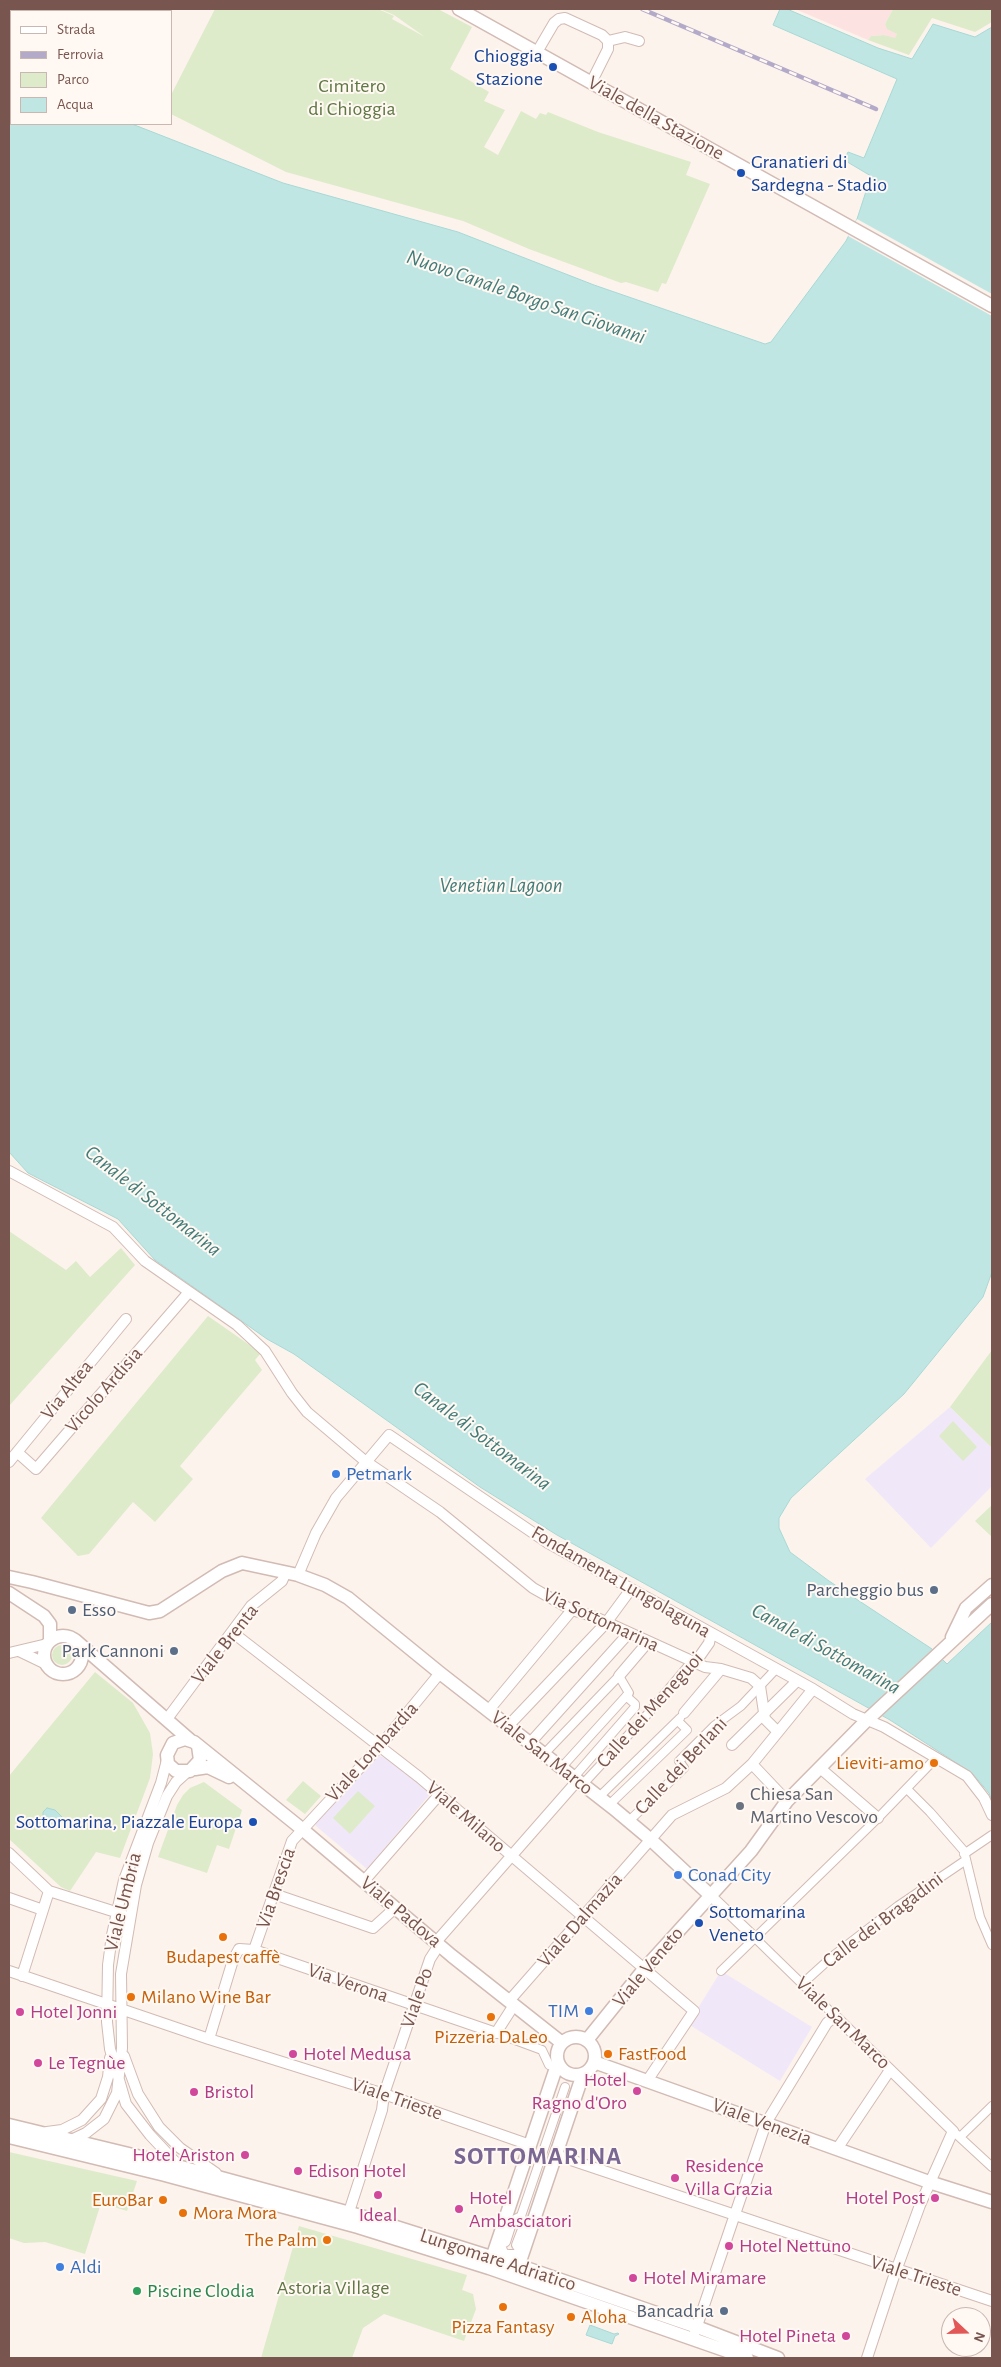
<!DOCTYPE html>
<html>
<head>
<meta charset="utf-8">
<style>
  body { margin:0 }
  #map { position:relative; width:1001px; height:2367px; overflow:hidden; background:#fcf3ec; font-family:"Alegreya Sans",sans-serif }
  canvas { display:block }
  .frame { position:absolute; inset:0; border:10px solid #78554f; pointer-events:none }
  .legend { position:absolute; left:10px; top:10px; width:162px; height:115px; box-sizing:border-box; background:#fff8f3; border:1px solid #c9b7b1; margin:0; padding:6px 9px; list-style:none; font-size:15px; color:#78554f }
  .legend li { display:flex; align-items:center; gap:10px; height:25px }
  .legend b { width:25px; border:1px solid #c9b7b1 }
  .north { position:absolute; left:941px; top:2307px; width:50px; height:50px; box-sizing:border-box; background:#fff8f3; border:1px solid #c9b7b1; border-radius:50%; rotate:111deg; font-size:14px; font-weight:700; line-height:20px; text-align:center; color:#78554f }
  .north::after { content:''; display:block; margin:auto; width:18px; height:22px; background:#e15857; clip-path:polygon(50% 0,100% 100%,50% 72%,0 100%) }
</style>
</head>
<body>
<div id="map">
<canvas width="1001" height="2367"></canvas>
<div class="frame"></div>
<ul class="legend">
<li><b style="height:6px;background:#fff"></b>Strada</li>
<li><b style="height:6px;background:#b3a9c8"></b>Ferrovia</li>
<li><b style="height:14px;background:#deebca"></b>Parco</li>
<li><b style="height:14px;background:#c0e6e4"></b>Acqua</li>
</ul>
<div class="north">N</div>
</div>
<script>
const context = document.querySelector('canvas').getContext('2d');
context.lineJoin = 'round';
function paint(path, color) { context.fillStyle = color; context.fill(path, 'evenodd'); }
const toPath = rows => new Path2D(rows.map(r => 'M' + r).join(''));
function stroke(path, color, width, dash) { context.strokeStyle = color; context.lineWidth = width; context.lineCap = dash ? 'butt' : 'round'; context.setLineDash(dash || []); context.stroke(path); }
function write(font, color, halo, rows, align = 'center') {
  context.font = font + ' "Alegreya Sans",sans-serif'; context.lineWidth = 4; context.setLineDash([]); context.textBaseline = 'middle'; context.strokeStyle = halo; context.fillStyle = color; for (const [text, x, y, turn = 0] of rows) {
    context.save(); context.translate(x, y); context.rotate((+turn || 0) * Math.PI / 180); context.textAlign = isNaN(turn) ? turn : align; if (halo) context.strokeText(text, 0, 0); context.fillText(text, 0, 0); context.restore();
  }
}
const commercial = toPath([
  [795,9,893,9,885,24,897,34,895,39,884,35,871,36,868,40]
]);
const education = toPath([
  [950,1407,992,1448,992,1486,931,1548,865,1479],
  [376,1754,394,1762,431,1793,367,1869,316,1826,315,1822],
  [721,1971,812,2027,780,2081,688,2024]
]);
const green = toPath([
  [215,9,378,9,394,16,392,19,425,37,394,15,380,9,438,9,472,27,450,69,489,92,484,101,505,110,484,147,498,155,521,111,536,119,540,113,546,115,548,112,598,132,691,162,686,175,710,184,666,284,662,283,658,292,626,282,621,283,529,249,463,221,286,172,171,114,171,95],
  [893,9,992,9,992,22,975,32,932,18,909,55,868,40,871,36,884,35,895,38,897,34,887,29,885,24],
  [9,1231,66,1270,76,1261,90,1277,121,1248,135,1265,9,1406],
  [208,1316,261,1353,255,1360,262,1370,180,1466,193,1479,155,1522,133,1502,89,1554,78,1556,41,1518],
  [992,1350,992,1448,950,1407],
  [953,1421,977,1447,963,1461,939,1436],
  [992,1505,992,1537,975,1521],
  '52 1655a10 10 0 1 1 20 0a10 10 0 1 1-20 0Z',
  [95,1672,133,1703,150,1733,153,1754,150,1778,120,1858,96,1852,70,1891,61,1887,9,1839,9,1776],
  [303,1781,321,1796,305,1814,286,1800],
  [204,1782,242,1810,229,1849,217,1845,207,1873,158,1857,177,1805,183,1795,190,1788],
  [358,1791,375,1806,350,1834,333,1818],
  [9,2152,137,2181,127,2211,101,2203,85,2254,45,2242,24,2243,9,2238],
  [299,2226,467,2275,462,2290,473,2294,476,2309,464,2341,384,2314,363,2328,352,2358,261,2358]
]);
const water = toPath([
  [780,9,787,9,878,48,912,59,933,24,975,37,992,27,992,1272,983,1297,904,1394,791,1498,779,1518,779,1528,790,1552,829,1581,932,1649,947,1664,992,1622,992,1801,989,1793,972,1773,890,1720,557,1535,480,1487,294,1354,267,1339,155,1260,118,1219,28,1173,9,1152,9,68,11,69,11,124,132,124,283,183,458,232,594,285,765,344,771,342,846,241,857,219,871,176,844,160,848,152,864,158,897,79,773,25,780,9],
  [47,1808,55,1810,65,1820,67,1823,63,1827,53,1828,47,1821,43,1817,43,1812,47,1808],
  [590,2325,614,2334,618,2333,619,2334,615,2336,612,2344,586,2335,590,2325]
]);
const pier = toPath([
  [857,219,992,294,992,316,848,236]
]);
const pedestrian = toPath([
  [544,1754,619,1676,629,1693,561,1768],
  [574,1777,635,1707,635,1704,626,1696],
  [583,1784,645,1717,688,1666,695,1663],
  [907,1789,930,1812,964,1851,980,1917,992,1945],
  [599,1797,680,1718],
  [609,1805,687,1730,678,1721],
  [629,1821,684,1768,679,1761,714,1726,741,1706,776,1669],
  [964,1854,992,1835],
  [754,1937,835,2016],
  [721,1971,878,1818,936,1758],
  [802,1984,833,1956,898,1906,966,1860],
  [496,2033,542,2050,549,2065],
  [953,2131,992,2167],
  [960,2137,992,2106],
  [521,2216,524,2224,516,2245,520,2251,517,2254,508,2254,504,2253,501,2245,506,2242,513,2220,521,2216,565,2087]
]);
const minor = toPath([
  [20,11,21,9],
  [9,37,11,31],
  [608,41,625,37,639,41],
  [537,52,554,23,559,19,565,18,602,35,608,41,608,49,591,83],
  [9,1171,113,1227,145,1261,237,1325,265,1351,292,1393,307,1412,365,1461,440,1512,533,1588,572,1610,595,1617,705,1667,721,1669,751,1678,760,1686,765,1719,778,1732],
  [17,1452,36,1469,189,1292],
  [9,1462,126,1319],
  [298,1575,316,1533,336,1498,389,1435,548,1543,813,1689,853,1714,884,1727,967,1776,984,1798,992,1815],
  [232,1632,419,1777,694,2011,647,2081],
  [19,1651,46,1664],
  [9,1653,47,1644],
  [695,1663,709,1643,711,1633],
  [619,1676,648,1642],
  [488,1711,572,1610],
  [684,1713,721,1669],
  [167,1719,251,1606,282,1581,286,1572],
  [508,1726,606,1623,631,1589],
  [530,1743,628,1634],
  [732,1745,797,1681],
  [167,1760,161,1783,124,1880,112,1935,108,1965,107,2022,110,2049,126,2104,150,2135,180,2167],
  [752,1764,813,1689],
  [820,1768,878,1818],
  [9,1853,49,1891,122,1914],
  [364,1881,439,1795],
  [274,1894,373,1928,395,1908],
  [710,1895,754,1937],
  [9,1898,43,1910],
  [436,1942,578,1780],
  [254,1950,292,1841,380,1746,440,1673],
  [9,1971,209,2039,384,2094,530,2145],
  [22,1976,49,1891],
  [509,2001,672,1815,726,1788,752,1764,787,1801],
  [209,2039,233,1960,239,1949,254,1950,496,2033,514,2005],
  [124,2056,138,2094,159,2127,180,2148,216,2173],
  [47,2132,62,2130,82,2120,101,2099,108,2077,110,2058],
  [69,2141,86,2133,104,2119,117,2093,122,2048,121,1974,136,1885,148,1843,167,1796,176,1782,186,1773],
  [837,2149,890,2070],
  [556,2155,992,2301],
  [347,2218,382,2110,384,2094,430,1959,439,1945],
  [695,2332,766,2123,827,2023,835,2016,953,2131,920,2205,893,2279,867,2358]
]);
const tertiary = toPath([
  [459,9,992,306],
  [9,1577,32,1582,149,1613,160,1611,222,1571,242,1563,298,1575,325,1585,348,1598,440,1673,613,1808,650,1839,710,1895],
  [9,1593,44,1616,50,1624,50,1640],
  '44 1655a19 19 0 1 1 38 0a19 19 0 1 1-38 0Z',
  [952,1637,966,1608,992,1585],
  [75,1640,190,1740],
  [198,1746,200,1760,190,1771,176,1771,168,1764,167,1755,173,1743,185,1739,194,1742,302,1829,452,1956,562,2043],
  [195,1769,208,1767,229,1777],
  '557 2056a19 19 0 1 1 38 0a19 19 0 1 1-38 0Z',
  [587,2040,645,1968,751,1851,787,1801,867,1720,992,1604],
  [594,2062,929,2182,992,2202],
  [9,2125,170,2164,361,2216,529,2269,697,2327,778,2358],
  [9,2137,165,2175,358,2227,489,2268,747,2358],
  [490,2264,558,2062],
  [516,2273,583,2074]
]);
const rail = toPath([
  [642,9,876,109]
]);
const markers = [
  [553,67,5,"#1a4fb4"],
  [741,173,5,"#1a4fb4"],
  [336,1474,5,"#3f7fe0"],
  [934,1590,5,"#5c6f8a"],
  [72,1610,5,"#5c6f8a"],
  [174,1651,5,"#5c6f8a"],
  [934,1763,5,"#e8710a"],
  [740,1806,5,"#6b7280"],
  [253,1822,5,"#1a4fb4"],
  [678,1875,5,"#3f7fe0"],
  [699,1923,5,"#1a4fb4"],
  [223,1937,5,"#e8710a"],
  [131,1997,5,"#e8710a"],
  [589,2011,5,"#3f7fe0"],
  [20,2012,5,"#d1479c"],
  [491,2017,5,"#e8710a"],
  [293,2054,5,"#d1479c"],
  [608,2054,5,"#e8710a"],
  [38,2063,5,"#d1479c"],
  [637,2091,5,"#d1479c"],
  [194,2092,5,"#d1479c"],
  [245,2155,5,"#d1479c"],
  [298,2171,5,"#d1479c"],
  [675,2178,5,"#d1479c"],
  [378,2195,5,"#d1479c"],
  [935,2198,5,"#d1479c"],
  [163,2200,5,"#e8710a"],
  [459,2209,5,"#d1479c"],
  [183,2213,5,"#e8710a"],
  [327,2240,5,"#e8710a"],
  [729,2246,5,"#d1479c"],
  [60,2267,5,"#3f7fe0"],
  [633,2278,5,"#d1479c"],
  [137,2291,5,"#2e9e5b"],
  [503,2307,5,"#e8710a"],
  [724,2311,5,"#5c6f8a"],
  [571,2317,5,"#e8710a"],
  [846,2336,5,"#d1479c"]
];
const transitNames = [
  ["Chioggia",543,56],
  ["Stazione",543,79],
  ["Granatieri di",751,162,"left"],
  ["Sardegna - Stadio",751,185,"left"],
  ["Sottomarina, Piazzale Europa",243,1822],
  ["Sottomarina",709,1912,"left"],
  ["Veneto",709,1935,"left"]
];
const parkNames = [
  ["Cimitero",352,86],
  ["di Chioggia",352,109],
  ["Astoria Village",333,2288]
];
const streetNames = [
  ["Viale della Stazione",656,118,29],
  ["Via Altea",67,1390,-51],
  ["Vicolo Ardisia",104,1390,-49],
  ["Fondamenta Lungolaguna",621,1582,30],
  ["Via Sottomarina",601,1620,25],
  ["Viale Brenta",225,1644,-52],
  ["Calle dei Meneguoi",650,1710,-48],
  ["Viale Lombardia",372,1752,-48],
  ["Viale San Marco",542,1753,38],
  ["Calle dei Berlani",681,1766,-47],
  ["Viale Milano",466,1817,41],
  ["Via Brescia",276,1888,-71],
  ["Viale Umbria",123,1902,-76],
  ["Viale Padova",401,1912,40],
  ["Viale Dalmazia",580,1920,-49],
  ["Calle dei Bragadini",883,1920,-37],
  ["Viale Veneto",648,1967,-50],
  ["Via Verona",348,1983,19],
  ["Viale Po",417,1998,-71],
  ["Viale San Marco",843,2023,44],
  ["Viale Trieste",397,2099,19],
  ["Viale Venezia",762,2122,20],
  ["Lungomare Adriatico",498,2260,18],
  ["Viale Trieste",916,2276,18]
];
const shopNames = [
  ["Petmark",346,1474],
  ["Conad City",688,1875],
  ["TIM",579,2011,"right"],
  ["Aldi",70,2267]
];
const serviceNames = [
  ["Parcheggio bus",924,1590],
  ["Esso",82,1610,"left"],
  ["Park Cannoni",164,1651],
  ["Bancadria",714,2311]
];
const foodNames = [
  ["Lieviti-amo",924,1763,"right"],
  ["Budapest caffè",223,1957,"center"],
  ["Milano Wine Bar",141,1997],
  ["Pizzeria DaLeo",491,2037,"center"],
  ["FastFood",618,2054],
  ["EuroBar",153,2200,"right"],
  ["Mora Mora",193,2213],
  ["The Palm",317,2240,"right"],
  ["Aloha",581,2317],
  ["Pizza Fantasy",503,2327,"center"]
];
const worshipNames = [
  ["Chiesa San",750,1794],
  ["Martino Vescovo",750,1817]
];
const hotelNames = [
  ["Hotel Jonni",30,2012],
  ["Hotel Medusa",303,2054],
  ["Le Tegnùe",48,2063],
  ["Hotel",627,2080,"right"],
  ["Ragno d'Oro",627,2103,"right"],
  ["Bristol",204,2092],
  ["Hotel Ariston",235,2155,"right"],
  ["Residence",685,2166],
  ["Villa Grazia",685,2189],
  ["Edison Hotel",308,2171],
  ["Hotel",469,2198],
  ["Ambasciatori",469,2221],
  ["Hotel Post",925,2198,"right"],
  ["Ideal",378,2215,"center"],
  ["Hotel Nettuno",739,2246],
  ["Hotel Miramare",643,2278],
  ["Hotel Pineta",836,2336,"right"]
];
const leisureNames = [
  ["Piscine Clodia",147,2291]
];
const waterNames = [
  ["Nuovo Canale Borgo San Giovanni",526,297,19],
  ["Venetian Lagoon",501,886],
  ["Canale di Sottomarina",153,1201,38],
  ["Canale di Sottomarina",482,1436,37],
  ["Canale di Sottomarina",826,1649,29]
];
const districtNames = [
  ["SOTTOMARINA",538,2156]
];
paint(commercial, '#fce3e1');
paint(education, '#f0e8f9');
paint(green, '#deebca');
paint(water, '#c0e6e4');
stroke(water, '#a7d8d5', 1);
paint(pier, '#fcf3ec');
stroke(pedestrian, '#d2bbb4', 10);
stroke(minor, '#d2bbb4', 12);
stroke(tertiary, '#d2bbb4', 15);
stroke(pedestrian, '#fff', 8);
stroke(minor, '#fff', 10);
stroke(tertiary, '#fff', 12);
stroke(rail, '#b3a9c8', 4.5);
stroke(rail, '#fff8f3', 2.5, [8]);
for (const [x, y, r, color] of markers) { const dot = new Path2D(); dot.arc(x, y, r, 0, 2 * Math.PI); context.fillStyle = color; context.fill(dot); stroke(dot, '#fff8f3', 2); }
write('20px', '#164399', '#fff8f3', transitNames, 'right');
write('20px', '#5e7743', '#fff8f3', parkNames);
write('20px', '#78554f', '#fff8f3', streetNames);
write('20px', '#366cbe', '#fff8f3', shopNames, 'left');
write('20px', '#4e5e75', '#fff8f3', serviceNames, 'right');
write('20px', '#c56008', '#fff8f3', foodNames, 'left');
write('20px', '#5b616d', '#fff8f3', worshipNames, 'left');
write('20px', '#b23c85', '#fff8f3', hotelNames, 'left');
write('20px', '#27864d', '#fff8f3', leisureNames, 'left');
write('italic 21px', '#427c79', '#fff8f3', waterNames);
context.letterSpacing = '1px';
write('bold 25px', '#7b6793', '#fff8f3', districtNames);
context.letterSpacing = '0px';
</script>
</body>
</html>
